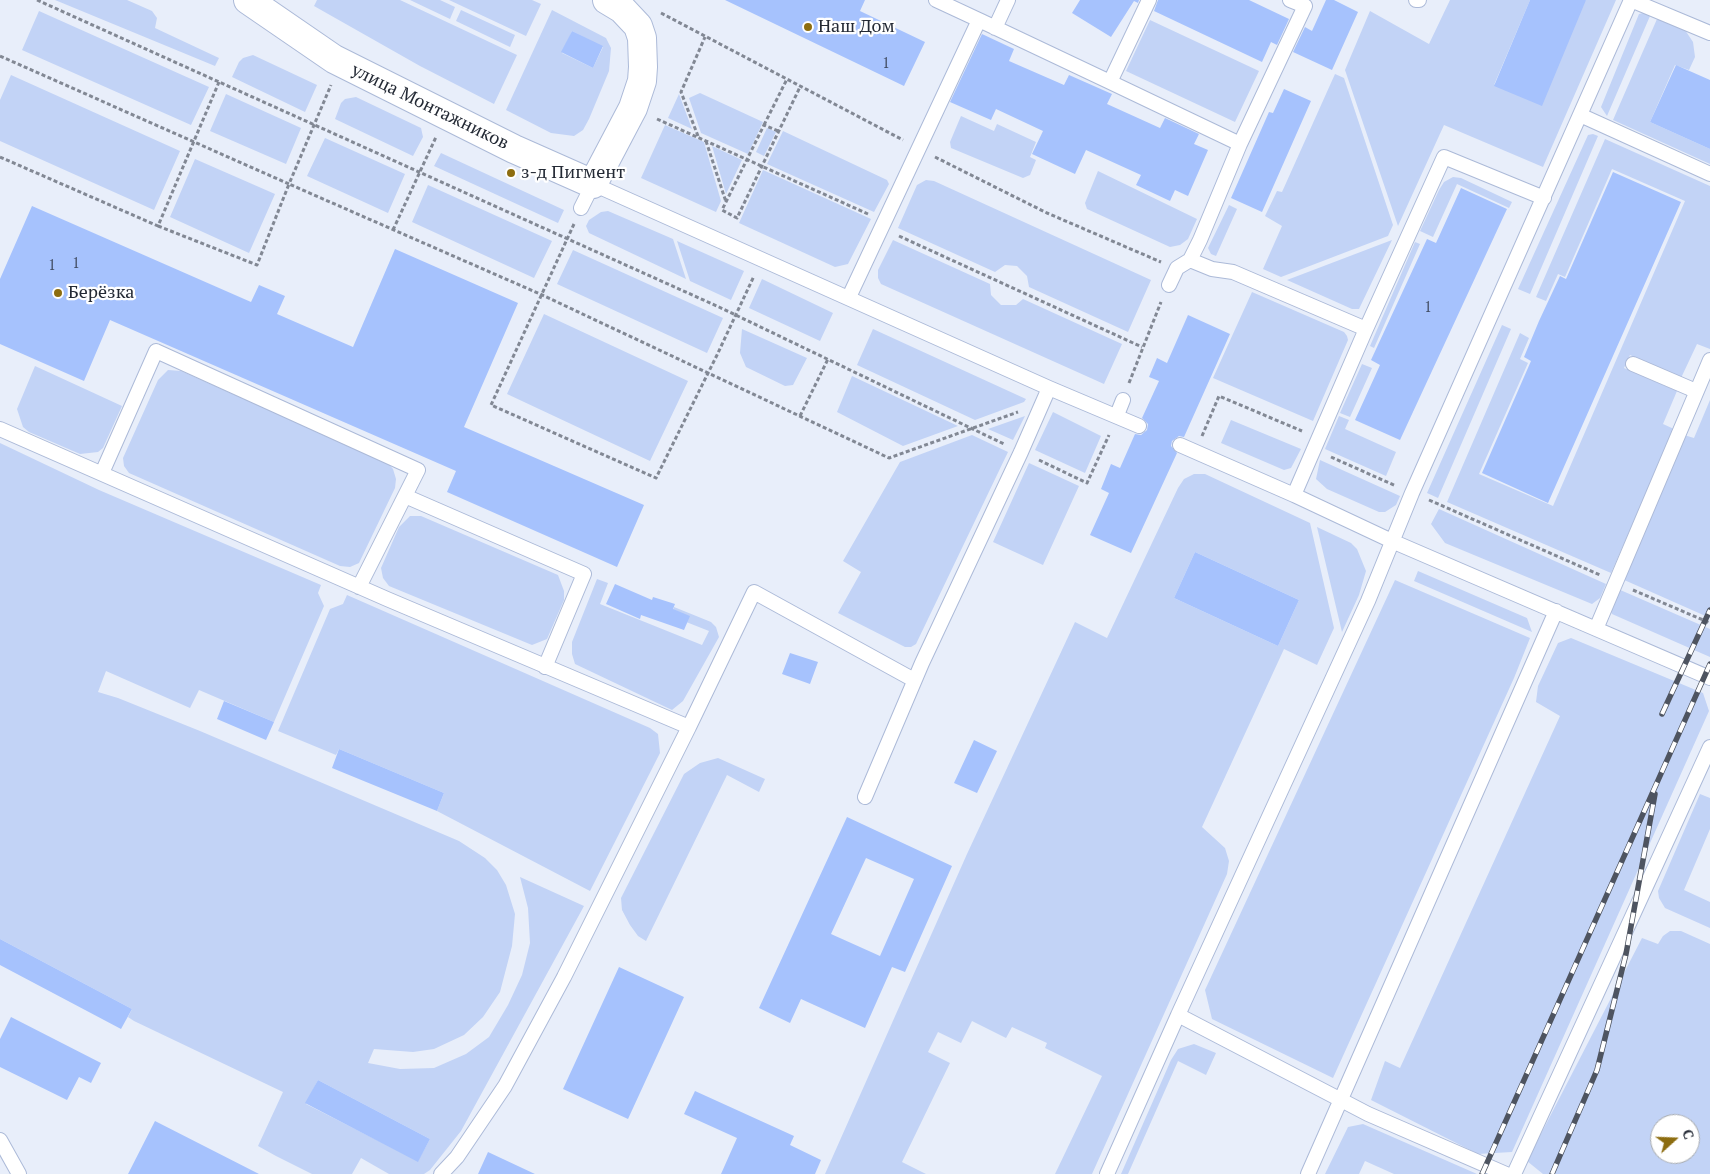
<!DOCTYPE html>
<html>
<head>
<meta charset="utf-8">
<style>
  body { margin:0 }
  #map { position:relative; width:1710px; height:1174px; overflow:hidden; background:#e8eefa; font-family:"PT Serif",serif }
  canvas { display:block }
  .north { position:absolute; left:1650px; top:1114px; width:50px; height:50px; box-sizing:border-box; background:#fff; border:1px solid #a7aaae; border-radius:50%; rotate:70deg; font-size:14px; font-weight:700; line-height:20px; text-align:center; color:#242a35 }
  .north::after { content:''; display:block; margin:auto; width:18px; height:22px; background:#8d6d10; clip-path:polygon(50% 0,100% 100%,50% 72%,0 100%) }
</style>
</head>
<body>
<div id="map">
<canvas width="1710" height="1174"></canvas>
<div class="north">С</div>
</div>
<script>
const context = document.querySelector('canvas').getContext('2d');
context.lineJoin = 'round';
function paint(path, color) { context.fillStyle = color; context.fill(path, 'evenodd'); }
const toPath = rows => new Path2D(rows.map(r => 'M' + r).join(''));
function stroke(path, color, width, dash) { context.strokeStyle = color; context.lineWidth = width; context.lineCap = dash ? 'butt' : 'round'; context.setLineDash(dash || []); context.stroke(path); }
function write(font, color, halo, rows, align = 'center') {
  context.font = font + ' "PT Serif",serif'; context.lineWidth = 4.5; context.setLineDash([]); context.textBaseline = 'middle'; context.strokeStyle = halo; context.fillStyle = color; for (const [text, x, y, turn = 0] of rows) {
    context.save(); context.translate(x, y); context.rotate((+turn || 0) * Math.PI / 180); context.textAlign = isNaN(turn) ? turn : align; if (halo) context.strokeText(text, 0, 0); context.fillText(text, 0, 0); context.restore();
  }
}
const green = toPath([
  [55,0,127,0,152,11,157,18,155,28,219,58,215,66],
  [317,0,400,0,517,55,494,104,420,66,314,6],
  [410,0,440,0,455,7,450,19],
  [449,0,532,0,541,4,526,36],
  [1450,0,1530,0,1494,85,1586,0,1616,0,1543,167,1444,125,1398,226,1345,70,1370,11,1429,44],
  [461,10,515,35,510,47,456,21],
  [552,10,606,38,611,48,609,71,589,119,583,130,574,136,551,133,506,110],
  [572,31,603,47,593,68,562,53],
  [39,11,209,87,191,125,22,50],
  [1643,13,1650,16,1607,116,1601,107,1639,14],
  [1657,19,1685,30,1693,42,1695,57,1689,70,1675,65,1650,122,1710,149,1710,164,1613,120],
  [1150,20,1259,71,1235,122,1126,71],
  [253,55,317,85,305,112,232,77,239,62,243,58],
  [1335,74,1344,78,1393,225,1388,236,1281,277,1263,269,1282,226,1265,216,1277,191,1282,192],
  [11,75,180,151,154,210,0,141,0,100],
  [700,93,763,122,748,154,701,133,689,98],
  [226,94,301,128,286,164,210,131],
  [679,94,692,129,668,118],
  [356,97,421,128,423,137,413,156,335,119,341,103,345,99],
  [961,116,994,131,997,124,1036,142,1030,157,1036,160,1030,175,1023,178,951,148,950,142],
  [665,125,704,142,721,201,716,212,641,178],
  [767,128,776,132,764,156,756,152],
  [783,131,887,180,889,184,874,212,767,164],
  [1593,134,1598,136,1530,294,1518,289,1588,135],
  [325,138,405,174,388,213,307,176],
  [1605,139,1710,186,1710,349,1697,344,1681,378,1630,355,1624,368,1677,391,1663,424,1674,429,1611,573,1447,502,1520,333,1529,338,1520,359,1528,363,1479,474,1553,506,1685,201,1612,169,1565,277,1558,274,1546,301,1536,297],
  [712,146,742,160,726,194],
  [441,153,564,210,558,223,434,166],
  [195,159,275,194,249,253,170,217],
  [763,170,871,219,848,264,835,267,739,223],
  [1098,171,1197,219,1188,239,1180,245,1170,247,1087,209,1085,203],
  [1453,177,1461,178,1512,202,1509,208,1457,184,1433,237,1420,231,1439,190,1444,182],
  [926,180,934,181,1151,280,1128,332,1029,287,1027,276,1017,266,1005,265,995,272,898,228,917,185],
  [428,185,552,241,534,278,412,222],
  [1229,205,1237,209,1216,256,1211,254,1208,248],
  [608,211,673,239,686,279,589,233,586,226,589,220,601,212],
  [893,240,990,284,991,295,1001,305,1016,305,1023,299,1122,344,1104,384,881,284,878,278,878,270],
  [1392,240,1359,309,1352,309,1287,280],
  [677,241,744,271,731,300,690,281],
  [1415,242,1420,244,1374,348,1370,346],
  [573,250,723,318,707,353,557,284],
  [762,279,833,313,820,341,749,308],
  [1252,292,1344,332,1347,336,1348,340,1313,421,1213,378],
  [544,314,688,381,650,461,507,394],
  [1502,325,1511,329,1438,498,1427,493],
  [742,329,807,358,793,385,785,386,746,367,740,353],
  [873,329,1026,399,1024,402,975,420,857,365],
  [1362,364,1372,368,1350,417,1340,413],
  [35,366,122,406,103,448,98,452,80,454,29,432,23,427,17,409],
  [168,370,181,371,388,463,393,469,396,479,395,488,359,563,350,567,340,566,129,473,124,466,123,458,158,380],
  [852,376,958,426,903,446,837,412],
  [1710,400,1710,618,1622,579,1684,435,1694,438],
  [1053,412,1101,436,1085,473,1035,450],
  [1025,416,1013,440,988,429],
  [1339,416,1349,420,1345,429,1396,452,1386,476,1325,449],
  [1231,420,1301,449,1291,468,1284,470,1221,443],
  [972,435,1008,452,916,644,911,647,905,647,838,613,861,572,843,561,900,462],
  [0,443,99,490,321,585,318,593,324,606,274,722,199,690,190,708,106,671,98,692,118,698,200,731,459,841,485,858,497,870,506,885,515,914,512,946,500,992,483,1017,464,1035,434,1049,413,1052,374,1049,368,1063,400,1069,434,1068,466,1054,489,1037,508,1005,522,975,530,943,528,908,520,877,584,906,461,1131,430,1170,424,1174,389,1174,361,1158,352,1174,312,1174,276,1156,258,1146,283,1092,134,1021,128,1017,132,1009,0,939],
  [318,1080,430,1139,418,1161,306,1104],
  [1320,460,1400,496,1396,505,1385,512,1379,512,1327,489,1316,479],
  [1029,463,1079,486,1043,565,993,542],
  [1194,474,1205,474,1310,523,1334,628,1317,665,1284,649,1202,827,1225,848,1229,861,1227,874,1092,1174,1055,1174,1102,1076,1045,1048,1047,1043,1012,1027,1006,1038,972,1021,961,1043,938,1032,928,1052,950,1063,902,1162,926,1174,825,1174,967,854,1075,622,1107,638,1178,488,1184,479],
  [1195,552,1299,600,1278,646,1174,598],
  [1439,509,1606,584,1600,598,1592,604,1445,543,1431,524],
  [410,516,421,516,558,575,564,591,564,600,547,639,532,645,389,586,383,578,381,568,399,527],
  [1317,527,1351,543,1357,549,1366,571,1359,595,1342,632],
  [1418,571,1527,618,1532,632,1414,581],
  [597,579,608,583,600,604,702,645,709,631,671,616,674,607,711,622,716,627,719,637,683,701,672,710,575,664,572,654,572,642],
  [1395,580,1530,638,1514,678,1333,1078,1212,1019,1205,990],
  [1618,589,1710,629,1710,657,1612,614,1610,610],
  [347,595,650,728,658,734,660,753,590,891,437,811,444,793,339,749,336,755,278,731,330,609,343,604],
  [1571,638,1703,693,1709,711,1512,1152,1478,1154,1371,1100,1385,1061,1400,1068,1560,716,1536,702,1538,686,1558,643],
  [718,758,765,779,759,792,727,775,646,941,638,936,630,925,622,910,621,898,684,774,700,763],
  [1700,794,1710,798,1710,829,1684,890,1710,902,1710,928,1665,908,1659,898,1658,891],
  [1670,931,1681,931,1710,944,1710,1174,1543,1174,1527,1161,1642,938,1658,944,1663,936],
  [1660,1124,1690,1124,1690,1154,1660,1154],
  [1194,1044,1216,1053,1206,1075,1178,1061,1128,1174,1121,1174,1171,1060,1178,1049],
  [1363,1124,1477,1174,1394,1174,1365,1161,1359,1174,1325,1174,1348,1127]
]);
const building = toPath([
  [725,0,865,0,860,11,925,42,904,86],
  [1080,0,1139,0,1138,3,1134,1,1111,37,1072,13],
  [1158,0,1249,0,1289,19,1277,45,1271,42,1262,62,1154,11],
  [1326,0,1334,0,1358,12,1332,70,1293,52,1305,27,1312,31],
  [1530,0,1586,0,1542,106,1494,86],
  [572,31,603,46,593,68,561,52],
  [982,34,1014,49,1009,61,1064,85,1069,75,1112,94,1107,104,1160,128,1165,118,1199,134,1194,144,1208,150,1188,196,1175,190,1170,201,1136,185,1141,175,1086,150,1075,174,1032,154,1043,131,996,109,991,120,950,102],
  [1676,65,1710,80,1710,149,1650,122],
  [1284,89,1311,101,1262,212,1231,198,1269,112,1273,113],
  [1613,172,1681,202,1548,503,1482,473,1531,361,1524,357,1539,321,1560,276,1566,279],
  [1461,188,1507,209,1400,440,1355,420,1380,365,1371,360,1427,239,1436,243],
  [32,206,251,302,259,285,285,296,277,314,353,347,395,249,518,303,464,427,644,505,617,567,447,492,456,471,110,320,84,381,0,344,0,279],
  [1188,315,1230,334,1184,437,1179,436,1172,441,1171,446,1177,453,1131,553,1090,535,1109,493,1101,489,1111,464,1120,468,1135,434,1141,435,1147,430,1148,424,1142,418,1159,381,1149,377,1157,358,1167,363],
  [1195,552,1299,600,1278,646,1174,598],
  [615,584,652,600,653,597,675,604,673,609,690,616,684,630,641,615,640,619,606,604],
  [790,653,818,662,810,684,782,674],
  [224,701,274,722,266,740,217,719],
  [974,740,997,751,977,793,954,783],
  [339,749,444,793,437,811,332,768],
  [847,817,952,866,905,972,892,967,865,1028,801,999,790,1023,759,1008],
  [866,858,914,879,880,956,831,934],
  [0,939,132,1009,121,1029,0,965],
  [619,967,684,997,628,1119,563,1089],
  [11,1017,101,1063,91,1083,79,1077,67,1100,0,1067,0,1039],
  [318,1080,430,1139,418,1162,305,1103],
  [695,1091,794,1136,790,1145,821,1160,815,1174,721,1174,737,1138,684,1114],
  [155,1121,259,1174,128,1174],
  [488,1152,535,1174,478,1174]
]);
const path = toPath([
  [37,0,719,307,1004,444],
  [661,13,903,140],
  [0,56,289,184,331,85],
  [657,119,868,214],
  [764,125,787,79],
  [778,131,764,125,722,210,737,218,800,87],
  [698,136,681,92,705,37],
  [706,141,726,202],
  [0,157,158,226,219,82],
  [935,157,1047,213,1161,262],
  [574,224,491,405,656,478,717,355,754,276],
  [158,226,257,265,289,184,540,294,889,458,1018,412],
  [393,230,436,137],
  [899,236,1142,347],
  [1129,383,1161,302],
  [800,416,828,359],
  [1202,436,1219,396,1302,431],
  [1331,457,1396,486],
  [1039,460,1087,483,1109,435],
  [1429,500,1600,575],
  [1633,590,1710,623]
]);
const service = toPath([
  [1416,0,1419,0],
  [1631,0,1710,33],
  [979,20,1110,82,1149,0],
  [995,28,1008,0],
  [1110,82,1240,144],
  [1580,115,1710,174],
  [1544,198,1444,157,1366,329,1294,495,1394,542,1710,678],
  [581,208,593,184,1049,388,1139,426],
  [1190,260,1212,269,1233,272,1366,329],
  [1169,285,1177,268,1190,260,1200,240,1240,144,1305,6,1290,0],
  [849,297,979,20,936,0],
  [1633,364,1696,391],
  [1117,415,1123,400],
  [0,429,387,599,689,727,564,977,505,1086,457,1157,441,1174],
  [1180,445,1294,495],
  [102,473,156,351,418,470,359,587],
  [405,496,584,574,545,667],
  [1596,629,1710,360],
  [689,727,754,592,914,680],
  [865,797,922,663,1021,452,1049,388],
  [1178,1015,1368,601,1412,493,1631,0],
  [0,1140,19,1174],
  [1107,1174,1178,1015,1368,1114,1506,1174],
  [1308,1174,1556,611],
  [1514,1174,1710,747]
]);
const minor = toPath([
  [248,0,334,59,514,149,593,184,633,108,642,81,643,67,642,38,638,26,622,9,607,0]
]);
const rail = toPath([
  [1662,714,1710,610],
  [1482,1174,1710,664],
  [1552,1174,1597,1070,1626,954,1655,794]
]);
const markers = [
  [808,27,5,"#8d6d10"],
  [511,173,5,"#8d6d10"],
  [58,293,5,"#8d6d10"]
];
const numberNames = [
  ["1",886,64],
  ["1",76,264],
  ["1",52,266],
  ["1",1428,308]
];
const poiNames = [
  ["Наш Дом",818,27],
  ["з-д Пигмент",521,173],
  ["Берёзка",68,293]
];
const streetNames = [
  ["улица Монтажников",430,107,26]
];
paint(green, '#c2d3f6');
paint(building, '#a6c2fd');
stroke(service, '#acbad8', 16);
stroke(minor, '#acbad8', 30);
stroke(path, '#828894', 3, [4, 2.5]);
stroke(service, '#fff', 14);
stroke(minor, '#fff', 28);
stroke(rail, '#4e5460', 5.5);
stroke(rail, '#fff', 4, [11]);
for (const [x, y, r, color] of markers) { const dot = new Path2D(); dot.arc(x, y, r, 0, 2 * Math.PI); context.fillStyle = color; context.fill(dot); stroke(dot, '#fff', 2); }
write('15px', '#445067', null, numberNames);
write('18px', '#242a35', '#fff', poiNames, 'left');
write('18px', '#242a35', '#fff', streetNames);
</script>
</body>
</html>
